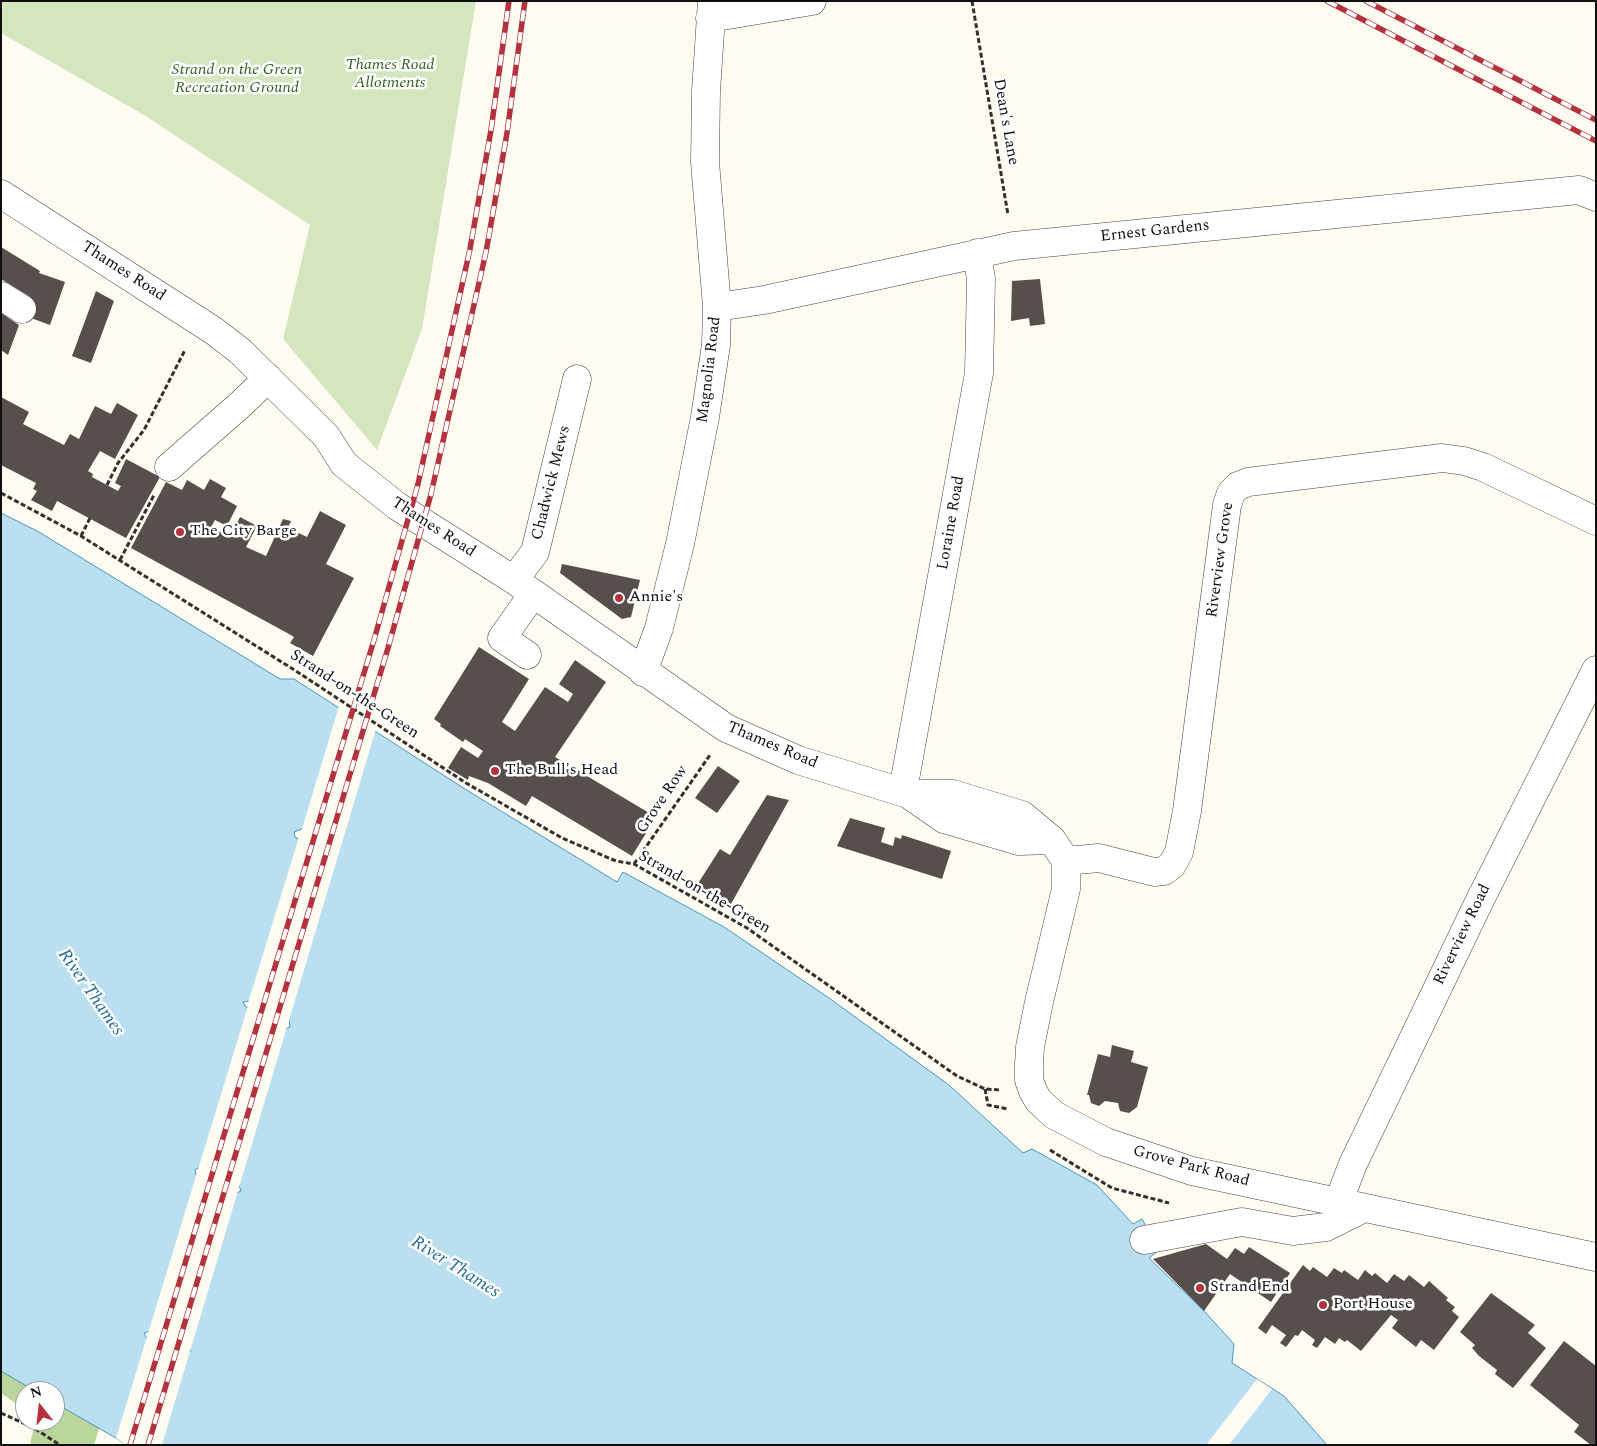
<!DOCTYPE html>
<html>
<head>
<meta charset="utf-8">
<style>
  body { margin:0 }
  #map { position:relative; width:1597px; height:1446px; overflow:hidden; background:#fefbf1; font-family:Spectral,serif }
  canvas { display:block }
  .frame { position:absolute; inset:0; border:2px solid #0f0f0f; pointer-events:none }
  .north { position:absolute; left:15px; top:1381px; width:50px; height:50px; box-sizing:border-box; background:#fff; border:1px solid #9f9f9f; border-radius:50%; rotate:344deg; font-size:14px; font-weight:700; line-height:20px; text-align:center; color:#0f0f0f }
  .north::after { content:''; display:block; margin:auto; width:18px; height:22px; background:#b4313e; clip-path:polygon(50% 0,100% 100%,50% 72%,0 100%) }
</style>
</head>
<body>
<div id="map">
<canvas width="1597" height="1446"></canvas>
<div class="frame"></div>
<div class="north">N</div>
</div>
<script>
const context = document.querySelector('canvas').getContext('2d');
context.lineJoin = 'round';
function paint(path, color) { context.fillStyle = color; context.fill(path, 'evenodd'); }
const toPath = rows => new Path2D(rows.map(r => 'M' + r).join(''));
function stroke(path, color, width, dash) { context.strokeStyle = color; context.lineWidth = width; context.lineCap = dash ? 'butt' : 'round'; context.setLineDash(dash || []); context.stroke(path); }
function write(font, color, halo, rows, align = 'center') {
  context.font = font + ' Spectral,serif'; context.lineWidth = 5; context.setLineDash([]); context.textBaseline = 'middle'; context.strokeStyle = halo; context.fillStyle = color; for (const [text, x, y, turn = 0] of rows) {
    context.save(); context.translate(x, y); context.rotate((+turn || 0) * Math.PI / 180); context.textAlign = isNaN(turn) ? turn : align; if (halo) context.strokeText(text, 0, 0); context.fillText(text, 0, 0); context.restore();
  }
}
const green = toPath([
  [1,1,476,1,422,329,377,450,283,339,310,225,144,115,1,33]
]);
const forest = toPath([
  [1,1351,101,1422,94,1445,30,1445,35,1421,55,1421,55,1391,25,1391,25,1410,1,1393]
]);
const water = toPath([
  [1,513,39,532,280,679,294,679,465,789,617,882,623,872,724,927,829,998,949,1085,1023,1153,1032,1149,1097,1185,1133,1224,1142,1219,1159,1250,1149,1258,1204,1311,1234,1344,1232,1363,1284,1396,1327,1445,128,1445,55,1403,55,1391,35,1391,1,1371,1,513],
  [302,829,336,849,337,856,332,859,295,837,294,832,302,829],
  [250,1001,289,1020,290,1027,285,1029,246,1007,243,1002,250,1001],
  [200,1167,239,1185,241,1191,236,1193,196,1175,195,1170,200,1167],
  [150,1331,189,1345,191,1351,185,1352,147,1339,144,1333,150,1331]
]);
const pier = toPath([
  [339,706,376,729,162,1445,127,1445,116,1438,248,1006,287,1026,286,1022,248,1003,299,837,332,856,334,855,334,851,301,832],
  [1257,1379,1272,1389,1229,1445,1206,1445]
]);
const building = toPath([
  [1,247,40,271,39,273,65,282,50,325,23,315,30,297,1,279],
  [1040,279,1045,324,1030,326,1029,318,1011,321,1012,281],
  [96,291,114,301,91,363,72,356],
  [1,313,19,325,8,355,1,350],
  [1,397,29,412,23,424,64,445,70,434,79,439,95,406,111,414,117,403,138,415,115,459,100,451,88,471,93,474,92,477,118,491,121,486,115,483,126,459,160,477,126,538,57,501,52,511,31,500,37,491,33,489,36,483,1,465],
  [210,479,226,488,221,497,237,506,227,526,215,520,211,527,230,537,240,517,257,526,246,547,266,556,283,519,291,521,288,528,307,537,320,511,346,525,326,564,354,578,313,656,290,643,294,637,289,634,131,548,166,482,182,490,187,480,204,490],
  [562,564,640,580,631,617,622,619,560,573],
  [479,647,529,679,502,722,515,731,545,687,568,702,573,694,559,684,575,660,606,682,555,757,656,817,632,856,532,796,526,806,488,783,469,776,468,780,448,768,461,747,478,758,483,751,465,739,463,742,440,726,441,724,434,719],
  [718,766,740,781,717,813,695,798],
  [767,795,789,800,731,904,697,885,720,849,730,855],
  [850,818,885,828,881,842,893,846,895,837,901,839,902,835,951,851,942,879,837,846],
  [1112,1045,1134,1051,1131,1062,1148,1067,1137,1107,1129,1113,1120,1111,1118,1103,1105,1101,1099,1106,1091,1103,1089,1095,1087,1095,1098,1054,1110,1057],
  [1206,1244,1227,1259,1235,1248,1244,1254,1249,1247,1290,1273,1271,1302,1230,1274,1204,1311,1153,1259],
  [1303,1265,1310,1271,1313,1267,1327,1277,1334,1268,1342,1273,1344,1270,1358,1280,1365,1270,1372,1276,1375,1273,1387,1283,1394,1274,1404,1281,1409,1275,1424,1287,1429,1281,1448,1298,1446,1300,1455,1307,1452,1311,1459,1317,1434,1350,1421,1340,1416,1347,1392,1328,1398,1320,1391,1315,1361,1351,1347,1340,1345,1342,1339,1338,1335,1344,1325,1337,1317,1348,1312,1345,1315,1340,1302,1330,1298,1336,1295,1335,1286,1347,1280,1343,1286,1335,1272,1325,1266,1334,1258,1328],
  [1491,1293,1535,1325,1528,1333,1546,1348,1513,1388,1495,1374,1497,1370,1479,1356,1472,1348,1475,1345,1460,1332],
  [1564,1341,1596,1366,1596,1445,1591,1445,1574,1432,1579,1425,1530,1385]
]);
const path = toPath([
  [972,1,1008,215],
  [107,485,118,463,144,430,185,350],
  [1,493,81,536,296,671,466,783,562,838,616,861,634,864,747,928,957,1076,985,1089,1001,1090],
  [81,536,90,518],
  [120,560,154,495],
  [634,864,710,755],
  [985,1089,988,1105,1008,1109],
  [1050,1150,1112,1188,1169,1203],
  [1,1413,34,1428,60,1445]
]);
const minor = toPath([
  [710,18,812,1],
  [1,194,214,331,240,351,326,436,344,464,397,506,514,580,726,728,798,760,908,794,953,794,1022,815,1052,840],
  [1,296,22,309],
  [717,307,764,300,1014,246,1579,190,1596,197],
  [169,467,241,404,268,378],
  [514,580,535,552,577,379],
  [527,655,502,638,533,594],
  [643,672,659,628,680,544,705,417,716,345,717,307,705,162,706,91,712,1],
  [903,790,979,373,981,279,977,253],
  [908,794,944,819,1019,841,1052,840,1066,861,1066,889,1039,1002,1030,1047,1029,1065,1029,1080,1033,1091,1038,1100,1054,1115,1106,1142,1192,1171,1596,1257],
  [1066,861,1099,858,1154,872,1164,871,1172,865,1179,852,1187,811,1227,505,1231,493,1238,486,1248,482,1442,458,1464,461,1483,467,1596,521],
  [1338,1203,1353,1164,1480,900,1596,670],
  [1144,1240,1242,1222,1293,1231,1326,1227,1364,1208]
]);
const rail = toPath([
  [1327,1,1596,141],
  [1366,1,1596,120],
  [130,1445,374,640,418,484,470,249,491,130,509,1],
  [148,1445,388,648,431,494,486,252,507,133,525,1]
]);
const markers = [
  [180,532,5,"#b4313e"],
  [619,598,5,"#b4313e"],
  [495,771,5,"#b4313e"],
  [1200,1288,5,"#b4313e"],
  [1323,1305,5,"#b4313e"]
];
const parkNames = [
  ["Thames Road",390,66],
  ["Allotments",390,84],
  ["Strand on the Green",237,71],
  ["Recreation Ground",237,89]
];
const streetNames = [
  ["Dean's Lane",1005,122,80],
  ["Ernest Gardens",1155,232,-6],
  ["Thames Road",123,272,33],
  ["Magnolia Road",710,370,-83],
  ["Chadwick Mews",552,483,-76],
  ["Loraine Road",952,523,-80],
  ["Thames Road",433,528,33],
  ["Riverview Grove",1221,560,-82],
  ["Strand-on-the-Green",354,695,33],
  ["Thames Road",772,746,23],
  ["Grove Row",663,800,-56],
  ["Strand-on-the-Green",704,893,30],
  ["Riverview Road",1463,935,-64],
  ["Grove Park Road",1191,1167,15]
];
const poiNames = [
  ["The City Barge",190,532],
  ["Annie's",629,598],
  ["The Bull's Head",505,771],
  ["Strand End",1210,1288],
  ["Port House",1333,1305]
];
const waterNames = [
  ["River Thames",90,993,55],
  ["River Thames",455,1268,32]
];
paint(green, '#d4e6bd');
paint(forest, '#bad69d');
paint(water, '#badff1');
stroke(water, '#4697c3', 1);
paint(pier, '#fefbf1');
paint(building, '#564f4c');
stroke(minor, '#424242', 29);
stroke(path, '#313131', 3, [5, 2.5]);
stroke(minor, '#fff', 28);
stroke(rail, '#b4313e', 5.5);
stroke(rail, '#fff', 4, [11]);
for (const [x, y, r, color] of markers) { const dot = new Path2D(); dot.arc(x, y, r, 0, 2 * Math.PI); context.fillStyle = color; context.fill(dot); stroke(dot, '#fff', 2); }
write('italic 16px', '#346223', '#fff', parkNames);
write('16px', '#0f0f0f', '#fff', streetNames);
write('16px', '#0f0f0f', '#fff', poiNames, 'left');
write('italic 18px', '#216a97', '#fff', waterNames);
</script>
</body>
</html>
